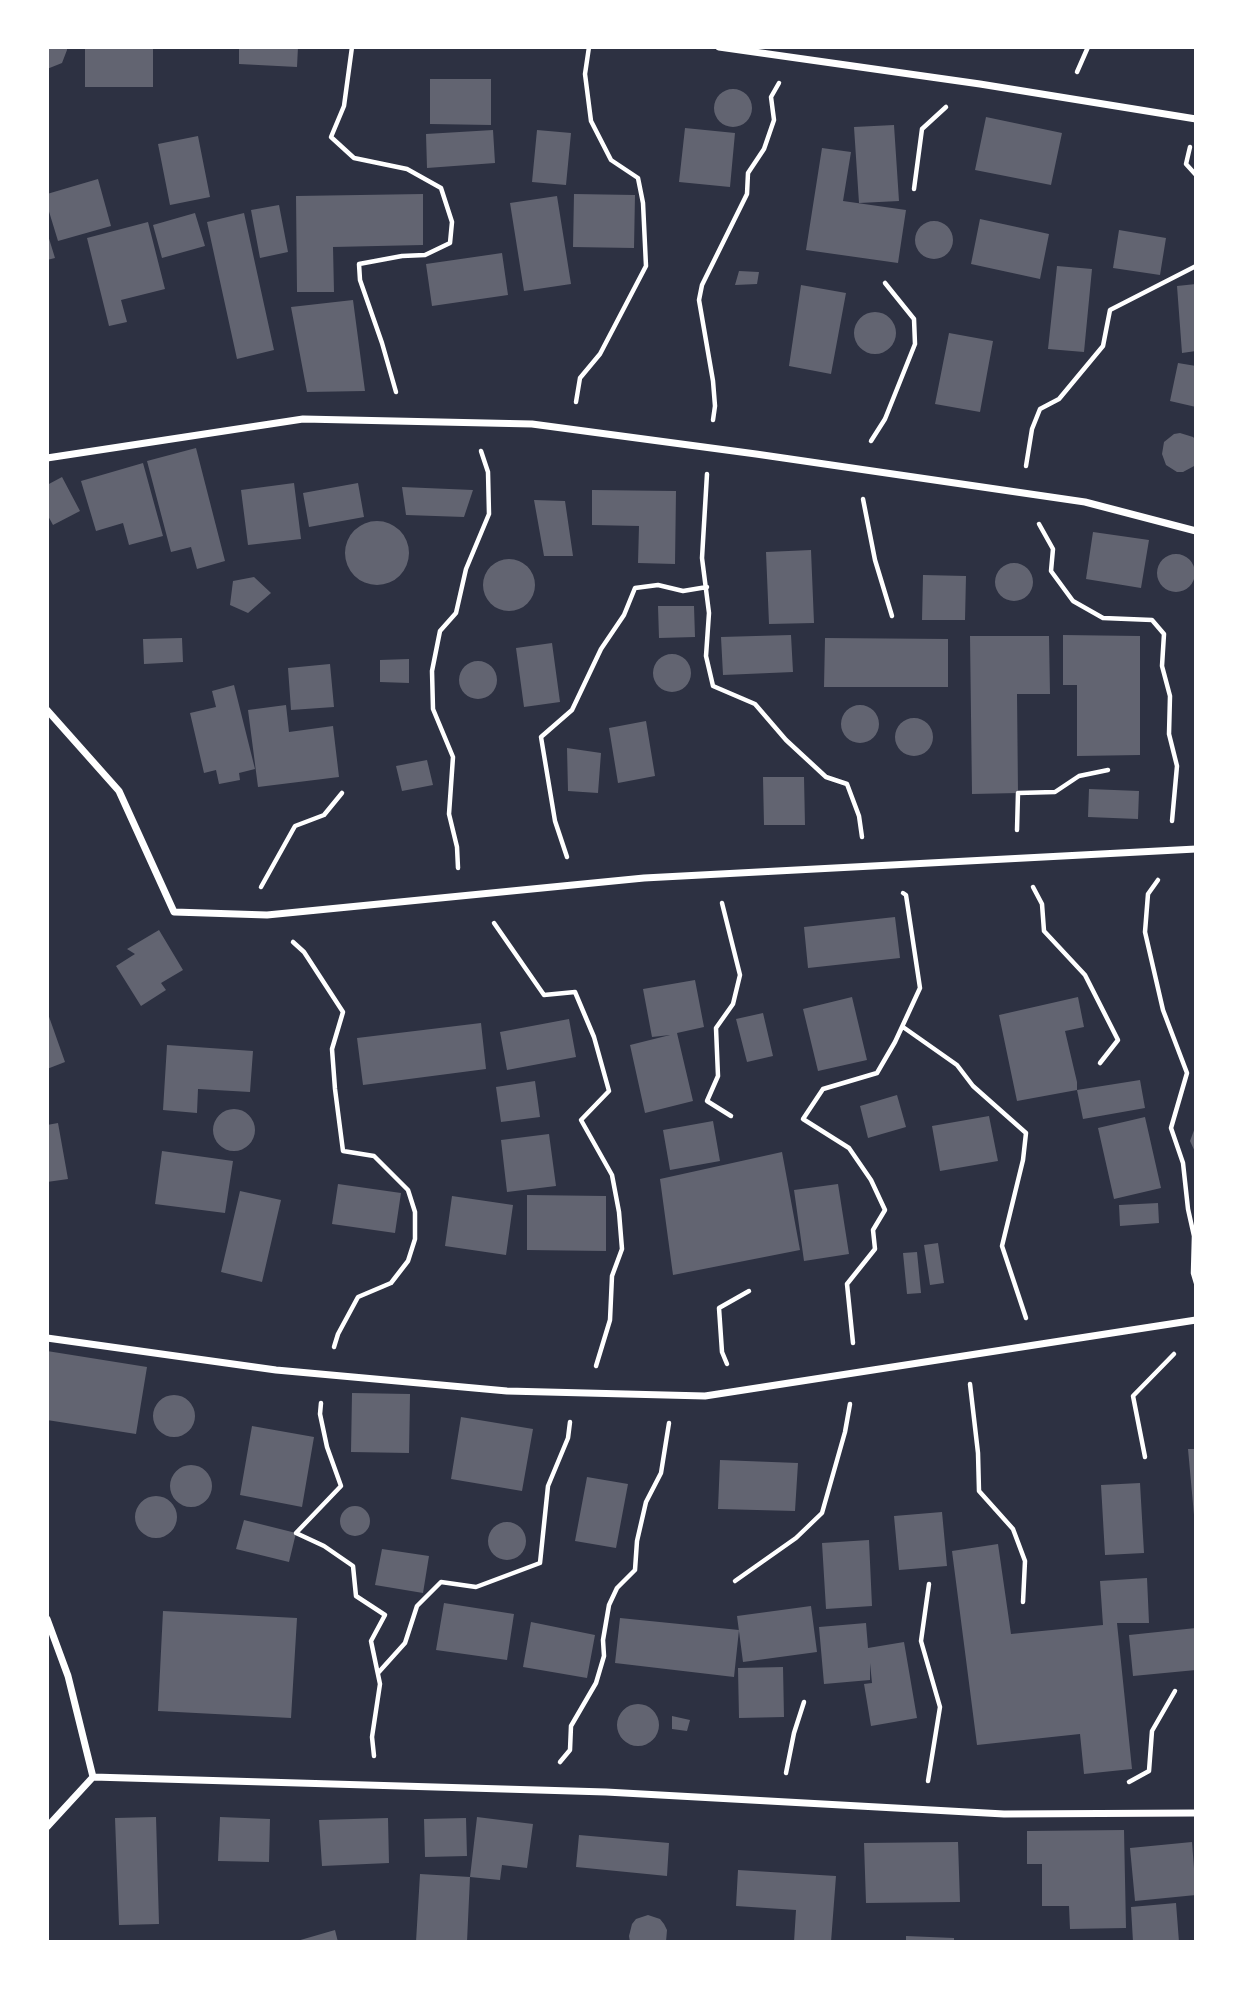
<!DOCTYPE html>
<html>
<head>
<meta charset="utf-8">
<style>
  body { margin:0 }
  #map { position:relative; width:1243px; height:1989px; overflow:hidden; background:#2d3142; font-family:"Work Sans",sans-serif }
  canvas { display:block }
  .frame { position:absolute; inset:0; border:49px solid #fff; pointer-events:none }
</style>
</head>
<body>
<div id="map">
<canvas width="1243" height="1989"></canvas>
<div class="frame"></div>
</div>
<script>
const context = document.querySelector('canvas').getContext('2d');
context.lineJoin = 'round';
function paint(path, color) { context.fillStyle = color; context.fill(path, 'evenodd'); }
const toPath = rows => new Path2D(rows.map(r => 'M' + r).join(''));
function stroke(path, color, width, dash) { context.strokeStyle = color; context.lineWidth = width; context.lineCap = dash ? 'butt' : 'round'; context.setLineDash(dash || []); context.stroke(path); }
const building = toPath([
  [47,47,67,47,67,50,62,63,47,69],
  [85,47,153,47,153,87,85,87],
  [239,47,298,47,297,67,239,64],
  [430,79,491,79,491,125,430,124],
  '714 108a19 19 0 1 1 38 0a19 19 0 1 1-38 0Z',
  [986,117,1062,133,1051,185,975,170],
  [894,125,899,201,859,203,854,127],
  [685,128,735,133,730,187,679,182],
  [493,130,495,163,427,168,426,134],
  [537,130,571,133,566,185,532,182],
  [198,136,210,197,170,205,158,144],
  [822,148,851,152,843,201,906,210,898,263,806,250],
  [98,179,111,226,58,241,47,205,47,194],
  [423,194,423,245,333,247,334,292,297,292,296,196],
  [574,194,635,195,634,248,573,247],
  [557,196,571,284,524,291,510,203],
  [279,205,288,252,260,258,251,210],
  [195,213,205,246,162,258,153,225],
  [244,213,274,350,237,359,207,222],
  [980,219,1049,234,1040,279,971,264],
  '915 240a19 19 0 1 1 38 0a19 19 0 1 1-38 0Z',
  [148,222,165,289,121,300,127,322,109,326,87,238],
  [1119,230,1166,238,1160,275,1113,268],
  [47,232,55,258,47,260],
  [502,253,508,295,432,306,426,264],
  [1057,266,1092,269,1084,352,1048,349],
  [739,271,759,272,757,284,735,285],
  [1196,284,1196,351,1182,353,1177,286],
  [801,285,846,293,831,374,789,366],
  [353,300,365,391,307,392,291,307],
  '854 333a21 21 0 1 1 42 0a21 21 0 1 1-42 0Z',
  [949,333,993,341,980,412,935,404],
  [1178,363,1196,366,1196,407,1170,401],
  [1180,433,1193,437,1196,440,1196,465,1183,472,1177,472,1166,465,1162,454,1164,442,1174,434],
  [196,448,225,561,197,569,191,547,171,552,147,461],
  [143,463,163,536,129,545,123,523,96,531,81,481],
  [62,477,80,511,53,525,47,514,47,485],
  [294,483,301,539,248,545,241,490],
  [358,483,364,517,309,527,303,493],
  [402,487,473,490,464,517,406,515],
  [592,490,676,491,675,564,638,563,639,526,592,525],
  [534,500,565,501,573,556,544,556],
  '345 553a32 32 0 1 1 64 0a32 32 0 1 1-64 0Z',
  [1093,532,1149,540,1141,588,1086,579],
  [811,550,814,623,769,624,766,552],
  '1157 573a19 19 0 1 1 38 0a19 19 0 1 1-38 0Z',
  '483 585a26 26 0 1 1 52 0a26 26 0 1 1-52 0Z',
  '995 582a19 19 0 1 1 38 0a19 19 0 1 1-38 0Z',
  [923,575,966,576,965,620,922,620],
  [254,577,271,593,248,613,230,605,233,581],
  [658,606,694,606,695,637,659,638],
  [791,635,793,672,723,675,721,637],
  [1063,635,1140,636,1140,755,1077,756,1077,685,1063,685],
  [970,636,1049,636,1050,694,1017,694,1018,793,972,794],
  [182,638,183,662,144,664,143,639],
  [825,638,948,639,948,687,824,687],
  [552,643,560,702,524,707,516,648],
  '653 673a19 19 0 1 1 38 0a19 19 0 1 1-38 0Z',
  [409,659,409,683,380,682,380,660],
  '459 680a19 19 0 1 1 38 0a19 19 0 1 1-38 0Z',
  [330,664,334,707,291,710,288,668],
  [234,685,255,769,239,773,240,780,219,784,216,770,204,773,190,713,216,707,212,691],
  '841 724a19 19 0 1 1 38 0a19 19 0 1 1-38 0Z',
  [286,705,289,732,333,726,339,777,258,787,248,710],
  '895 737a19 19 0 1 1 38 0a19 19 0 1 1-38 0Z',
  [646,721,655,776,618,783,609,728],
  [567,748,601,753,598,793,568,791],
  [427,760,433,785,402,791,396,766],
  [763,777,804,777,805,825,764,825],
  [1089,789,1139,791,1138,819,1088,817],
  [895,917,900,958,808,968,804,927],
  [159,930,183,970,161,983,166,990,141,1006,116,966,135,954,127,949],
  [695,980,704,1027,677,1033,693,1101,645,1113,630,1045,670,1035,652,1037,643,989],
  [852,997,867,1060,818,1071,803,1009],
  [1078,997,1084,1027,1065,1031,1077,1082,1077,1090,1017,1101,999,1015],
  [47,1011,65,1062,47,1069],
  [763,1013,773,1056,747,1062,736,1019],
  [569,1019,576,1057,507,1070,500,1032],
  [481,1023,486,1069,363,1085,357,1038],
  [167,1045,253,1051,250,1092,198,1089,197,1113,163,1110],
  [1140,1080,1145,1108,1083,1119,1077,1090],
  [535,1081,540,1117,501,1122,496,1087],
  [897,1095,906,1127,868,1138,860,1106],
  '213 1130a21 21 0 1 1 42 0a21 21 0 1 1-42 0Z',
  [989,1116,998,1161,940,1171,932,1126],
  [1145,1117,1161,1188,1114,1199,1098,1128],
  [713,1121,720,1161,670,1170,663,1130],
  [58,1123,68,1179,47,1182,47,1125],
  [1196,1125,1196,1154,1190,1141],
  [549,1134,556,1186,507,1192,501,1140],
  [162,1151,233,1161,225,1213,155,1204],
  [782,1152,800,1250,673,1275,660,1179],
  [338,1184,401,1193,395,1233,332,1224],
  [838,1184,849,1254,804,1261,794,1190],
  [240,1191,281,1200,262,1282,221,1272],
  [527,1195,606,1196,606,1251,527,1250],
  [452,1196,513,1205,506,1255,445,1246],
  [1158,1203,1159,1223,1120,1226,1119,1205],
  [938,1243,944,1283,930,1285,924,1245],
  [917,1252,921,1293,907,1294,903,1253],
  [47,1351,147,1367,136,1434,47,1420],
  [352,1393,410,1394,409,1453,351,1452],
  '153 1416a21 21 0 1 1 42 0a21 21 0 1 1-42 0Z',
  [461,1417,533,1429,522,1491,451,1479],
  [252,1426,314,1437,302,1507,240,1495],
  [1188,1449,1196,1449,1196,1515,1194,1515],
  [720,1460,798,1463,795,1511,718,1509],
  '170 1486a21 21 0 1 1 42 0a21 21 0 1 1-42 0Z',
  [587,1477,628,1484,616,1548,575,1541],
  [1140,1483,1144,1553,1105,1555,1101,1485],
  '135 1517a21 21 0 1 1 42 0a21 21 0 1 1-42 0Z',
  '340 1521a15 15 0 1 1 30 0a15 15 0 1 1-30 0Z',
  [942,1512,947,1566,899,1570,894,1516],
  [244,1520,296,1533,289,1562,236,1549],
  '488 1541a19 19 0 1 1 38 0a19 19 0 1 1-38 0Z',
  [869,1540,872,1606,826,1609,822,1543],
  [998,1544,1011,1634,1103,1625,1100,1581,1147,1578,1149,1623,1117,1623,1132,1769,1084,1774,1080,1734,977,1745,952,1551],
  [382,1549,429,1556,423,1593,375,1585],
  [444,1603,514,1614,507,1660,436,1650],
  [811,1606,817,1652,743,1662,737,1616],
  [163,1611,297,1618,291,1718,158,1711],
  [620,1618,739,1630,734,1677,615,1663],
  [531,1622,595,1635,587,1678,523,1667],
  [866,1623,868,1648,904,1642,917,1718,871,1726,864,1684,872,1683,870,1663,870,1680,824,1684,819,1627],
  [1196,1628,1196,1670,1133,1676,1129,1635],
  [783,1667,784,1717,739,1718,738,1668],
  '617 1725a21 21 0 1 1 42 0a21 21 0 1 1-42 0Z',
  [672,1716,690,1720,687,1731,672,1729],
  [156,1817,159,1924,119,1925,115,1818],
  [220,1817,270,1819,269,1862,218,1861],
  [477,1817,533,1824,527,1868,502,1865,500,1880,470,1877],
  [388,1818,389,1863,322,1866,319,1820],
  [466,1818,467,1856,425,1857,424,1819],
  [1124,1830,1126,1928,1070,1929,1069,1906,1042,1906,1042,1864,1027,1864,1027,1831],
  [579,1835,669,1843,667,1876,576,1867],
  [958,1842,960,1902,866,1903,864,1843],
  [1192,1842,1196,1895,1135,1901,1130,1848],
  [738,1870,836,1876,831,1942,794,1942,796,1910,736,1906],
  [420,1874,470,1877,467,1942,416,1942],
  [1176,1903,1179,1942,1133,1942,1131,1907],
  [648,1915,660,1919,664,1924,667,1930,666,1942,630,1942,629,1936,632,1924,636,1919],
  [335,1930,338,1942,297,1942,297,1941],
  [906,1936,954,1938,954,1942,906,1942]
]);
const path = toPath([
  [352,47,344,106,331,137,354,158,407,169,441,188,452,222,450,243,425,255,402,256,359,264,360,280,382,343,396,392],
  [1077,72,1088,47],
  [1190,147,1186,164,1196,175],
  [914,189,922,129,946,107],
  [576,402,580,378,600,354,646,266,643,203,638,178,611,160,591,121,585,74,589,47],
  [713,420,715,406,713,381,699,300,702,285,747,194,748,173,764,149,774,120,771,97,779,83],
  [871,441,885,419,915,344,914,319,885,283],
  [1026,466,1032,429,1040,409,1059,399,1103,346,1110,310,1196,266],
  [707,474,702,558,709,613,706,656,713,686,755,704,786,740,826,777,847,784,859,816,862,837],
  [863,499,875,560,892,616],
  [1039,524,1053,549,1051,571,1073,601,1103,618,1152,620,1164,634,1162,666,1170,696,1169,734,1177,766,1172,821],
  [1017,830,1018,793,1055,792,1079,776,1108,770],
  [567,857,555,821,541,737,572,710,601,649,624,615,635,588,658,585,683,591,707,587],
  [458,868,457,847,449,814,453,757,433,709,432,671,440,631,456,613,466,569,489,514,488,472,481,451],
  [1158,880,1148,894,1145,932,1163,1010,1187,1073,1171,1128,1183,1163,1188,1209,1194,1236,1193,1273,1196,1283],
  [261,887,295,826,324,815,342,793],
  [1033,887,1042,904,1044,931,1085,975,1118,1040,1100,1063],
  [722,903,740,975,733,1004,716,1028,718,1076,707,1101,731,1116],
  [494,923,544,995,575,992,594,1037,609,1091,581,1120,612,1175,619,1212,622,1249,612,1276,610,1320,596,1366],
  [293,942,304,952,343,1012,332,1049,335,1089,343,1151,374,1156,408,1190,415,1212,415,1239,408,1261,391,1283,358,1297,338,1334,334,1347],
  [903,1027,957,1065,973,1086,1026,1133,1023,1160,1002,1246,1026,1318],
  [853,1343,847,1284,875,1249,873,1230,885,1210,871,1180,849,1148,803,1119,823,1089,877,1073,895,1042,920,988,906,895,903,893],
  [727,1364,722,1352,719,1308,749,1291],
  [970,1384,978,1453,979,1491,1013,1529,1025,1561,1023,1602],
  [321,1403,320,1414,327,1447,341,1486,296,1533,324,1546,353,1566,356,1596,385,1615,371,1641,380,1684,372,1737,374,1756],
  [1145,1457,1133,1396,1174,1354],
  [735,1581,796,1538,822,1513,845,1432,850,1404],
  [378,1673,405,1643,417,1606,441,1582,476,1587,540,1563,548,1486,568,1438,570,1422],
  [560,1762,570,1750,571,1726,596,1683,604,1656,603,1640,609,1605,617,1588,635,1570,637,1541,646,1502,661,1473,669,1423],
  [786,1773,794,1733,804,1702],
  [928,1781,940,1707,921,1641,929,1584],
  [1129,1782,1149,1771,1152,1731,1175,1691]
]);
const minor = toPath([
  [719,47,980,84,1196,119],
  [47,458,303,419,532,424,756,454,1085,502,1196,531],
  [47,710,119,791,174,912,267,915,644,878,1196,849],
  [47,1338,276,1370,507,1391,705,1396,1196,1320],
  [47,1619,68,1676,93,1777,47,1827],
  [93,1777,606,1792,1004,1814,1196,1813]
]);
paint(building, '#626471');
stroke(path, '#fff', 4.5);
stroke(minor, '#fff', 7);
</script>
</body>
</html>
